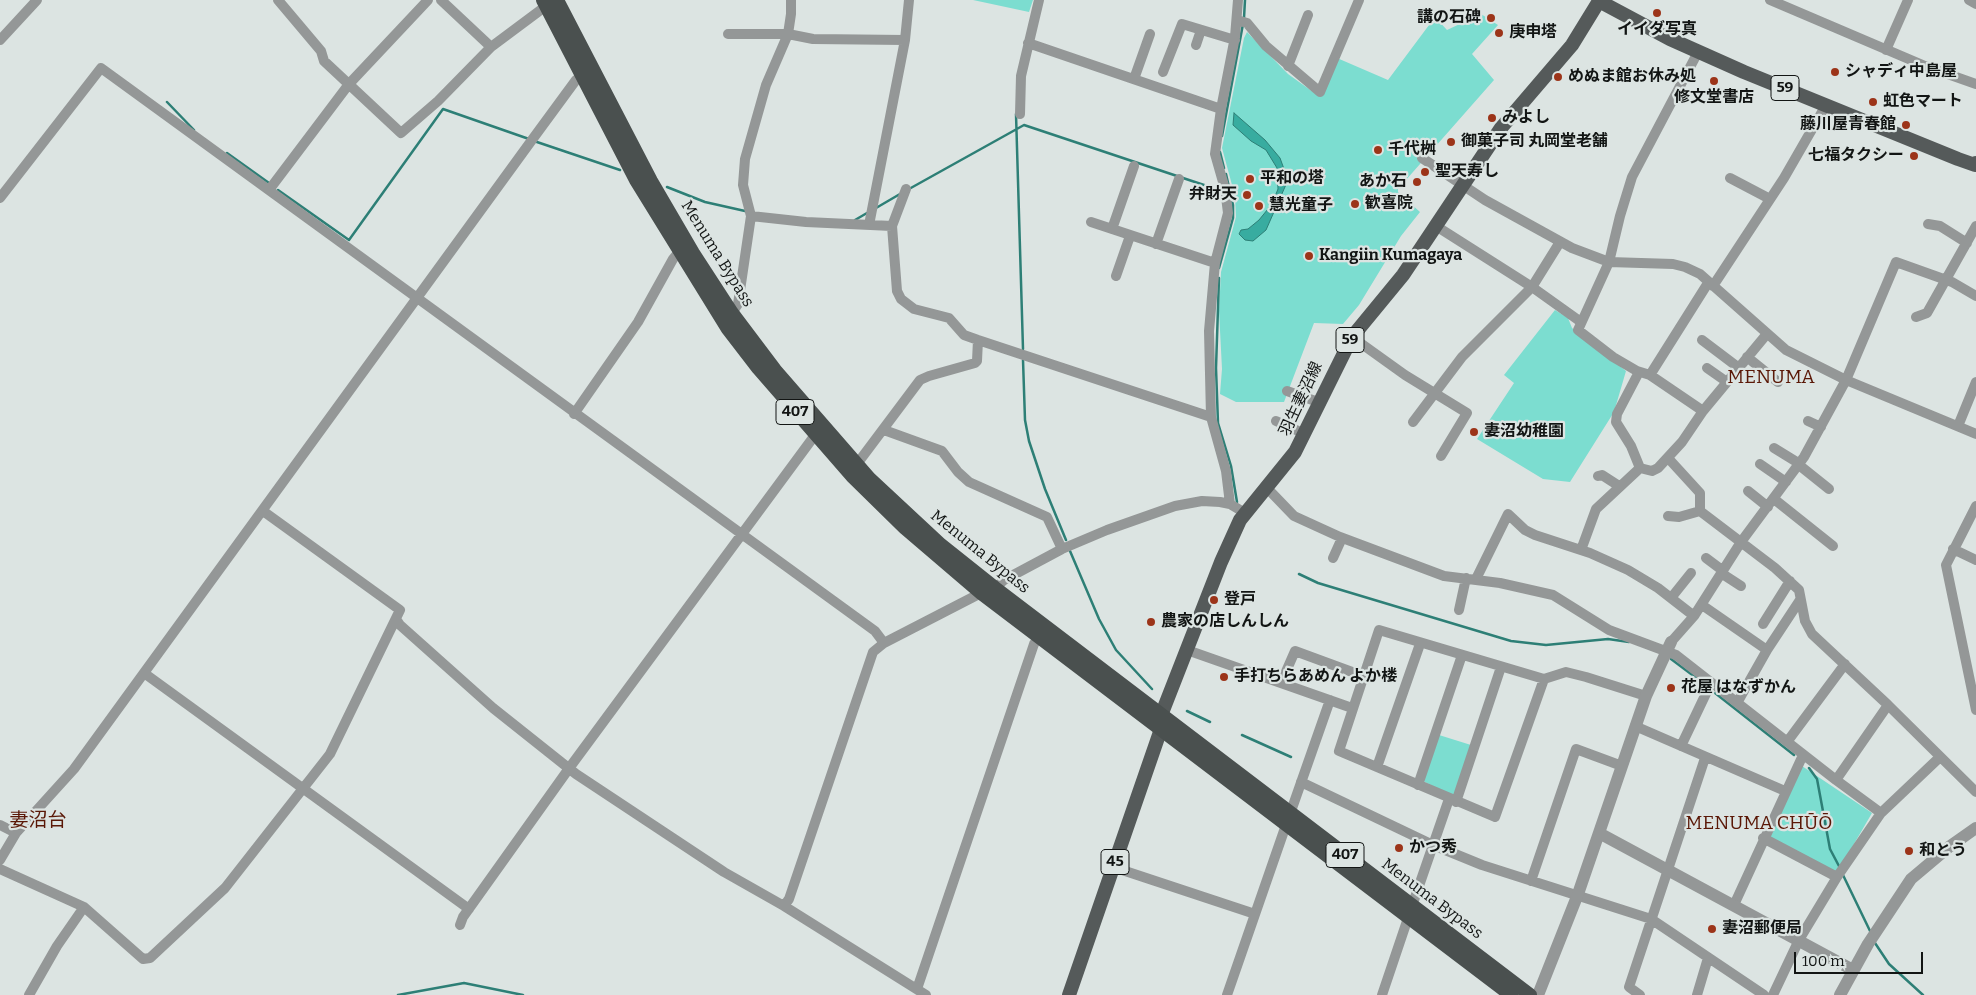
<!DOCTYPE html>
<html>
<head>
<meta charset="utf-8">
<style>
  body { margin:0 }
  #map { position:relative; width:1976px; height:995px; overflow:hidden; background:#dce4e2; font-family:Bitter,serif }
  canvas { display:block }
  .scale { position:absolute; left:1794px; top:952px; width:129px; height:22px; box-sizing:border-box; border:2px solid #121514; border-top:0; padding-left:6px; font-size:15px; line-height:18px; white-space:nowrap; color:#121514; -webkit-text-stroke:4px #dce4e2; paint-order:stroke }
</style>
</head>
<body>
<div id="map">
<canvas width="1976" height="995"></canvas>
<div class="scale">100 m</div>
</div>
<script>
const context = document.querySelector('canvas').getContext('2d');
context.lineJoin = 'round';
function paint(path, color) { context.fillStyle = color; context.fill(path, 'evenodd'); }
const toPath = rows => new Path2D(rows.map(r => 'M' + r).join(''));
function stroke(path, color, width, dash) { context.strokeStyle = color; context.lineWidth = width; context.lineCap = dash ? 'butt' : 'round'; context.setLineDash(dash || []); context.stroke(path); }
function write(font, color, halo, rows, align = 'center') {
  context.font = font + ' Bitter,"Noto Sans JP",serif'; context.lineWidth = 4.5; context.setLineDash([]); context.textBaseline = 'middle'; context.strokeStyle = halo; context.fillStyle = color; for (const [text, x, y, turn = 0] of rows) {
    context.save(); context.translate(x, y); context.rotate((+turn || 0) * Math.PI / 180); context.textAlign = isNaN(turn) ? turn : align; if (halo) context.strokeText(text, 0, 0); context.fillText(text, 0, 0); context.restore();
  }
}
const green = toPath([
  [973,0,1033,0,1029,12],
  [1481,14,1498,25,1472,54,1494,80,1398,189,1398,192,1420,212,1401,236,1359,305,1343,324,1314,323,1284,402,1236,402,1220,394,1222,369,1219,311,1221,272,1236,217,1235,196,1222,148,1244,38,1247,32,1288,74,1320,97,1337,58,1388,80,1435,17,1447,30],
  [1555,310,1568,318,1572,328,1626,371,1614,412,1570,482,1543,479,1477,439,1514,383,1504,375],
  [1439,735,1471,745,1454,797,1423,781],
  [1802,766,1872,813,1837,873,1767,837]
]);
const water = toPath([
  [1234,113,1265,140,1280,158,1288,180,1266,230,1253,241,1245,240,1239,234,1241,230,1248,229,1259,220,1272,204,1278,189,1277,168,1266,150,1251,141,1233,125,1234,113]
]);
const stream = toPath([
  [1244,18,1245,0],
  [167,102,194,130],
  [1016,114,1023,349],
  [1222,136,1243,24],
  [534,141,620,170],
  [1220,152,1224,168],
  [227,153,269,183],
  [667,187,705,202,745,211],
  [909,189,1024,125,1216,189],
  [278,190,349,240,443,109,529,139],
  [876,208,900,194],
  [855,220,867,213],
  [1219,268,1233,218,1233,205,1226,174],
  [1219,278,1216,368,1218,423,1231,466,1237,502],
  [1023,360,1025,420,1029,441,1045,489,1066,540],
  [1070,551,1099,619,1116,650,1152,689],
  [1299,574,1318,583,1511,641,1546,645,1608,639,1629,642],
  [1671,659,1703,683],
  [1715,693,1794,755],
  [1187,711,1210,722],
  [1242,735,1291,757],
  [1809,768,1817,779,1830,849,1840,868],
  [1843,875,1871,933],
  [1875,943,1889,964,1923,995],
  [398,995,464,983,523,995]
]);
const minor = toPath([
  [278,0,321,51,324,61,401,133,438,101,491,47,546,6],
  [441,0,491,47],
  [1770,0,1925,66,1976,84],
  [1969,0,1976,4],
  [1237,20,1247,23,1266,46,1320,92,1359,0],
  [728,34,788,34,813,39,905,40],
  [0,40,37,0],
  [1028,43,1221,109],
  [1196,45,1201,30],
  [1886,50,1908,0],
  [1698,52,1632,177,1620,216,1609,262,1578,330,1613,357,1637,371,1650,375,1703,411],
  [1288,66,1308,15],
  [1163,72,1182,24,1235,40],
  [1134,79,1150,34],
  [1020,114,1021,76,1039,0],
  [1422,158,1485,200,1572,248,1609,262,1673,264,1685,267,1700,274,1786,350,1846,380,1976,434],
  [1730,178,1770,199],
  [269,190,349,84,428,0],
  [0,198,101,68,875,631,884,643],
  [751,216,806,222,892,226,897,291,901,299,914,309,949,318,964,335,978,340,1211,417],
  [1091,222,1215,263],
  [1928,224,1940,226,1967,243],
  [869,225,905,40,909,0],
  [892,226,906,189],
  [1436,226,1532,287,1581,322],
  [1112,229,1134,166],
  [1156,244,1179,179],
  [1116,276,1130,236],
  [1713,286,1784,178,1826,105],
  [732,313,738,304,751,216,743,185,745,159,766,85,788,34,791,14,791,0],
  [1916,317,1927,313,1976,226],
  [1352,337,1405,375,1467,413,1441,456],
  [1702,340,1739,368],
  [1747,357,1778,382],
  [1707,368,1727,382],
  [1639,372,1617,414,1616,422,1631,446,1640,468],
  [1650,375,1708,283],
  [1287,391,1321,403],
  [574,414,638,322,673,259,684,246],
  [1276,421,1305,434],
  [1808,421,1821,427],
  [1413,422,1462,357,1532,287,1560,242],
  [1958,426,1976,382],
  [884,430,942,451,958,472,969,482,1047,517,1062,549],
  [1774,448,1800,464],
  [1668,458,1700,493,1700,511,1775,568,1799,590,1805,621,1812,634,1888,705,1976,792],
  [857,464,920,380,929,376,975,363,977,361,978,340],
  [1760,464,1786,482],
  [1799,465,1829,489],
  [1598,476,1602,475,1619,486],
  [1267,488,1294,516,1340,537,1444,576,1500,583,1553,595,1609,630,1676,655,1836,780,1881,813,1940,757],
  [1748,491,1768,507],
  [1774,499,1833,546],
  [1230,504,1226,471,1211,417,1209,331,1215,263,1228,213,1225,189,1215,154,1221,109,1235,37,1238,0],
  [1976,506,1946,565,1976,710],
  [1668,516,1679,517,1700,511],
  [1953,549,1976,560],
  [1581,550,1596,509,1640,468,1652,471,1658,468,1682,442,1703,411,1766,335],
  [1333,558,1342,538],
  [1706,558,1722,570],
  [1721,573,1741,586],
  [1476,579,1508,514,1525,530,1535,535,1590,553,1628,570,1658,588,1694,616],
  [995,588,1004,580,1062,549,1107,530,1175,506,1202,501,1220,502,1230,504,1245,513],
  [1671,598,1691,573],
  [1702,605,1767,650],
  [1459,610,1466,578],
  [396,619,400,625,493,708,576,774,724,872,784,906,926,995],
  [1763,624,1790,581],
  [1671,642,1694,616,1741,542,1804,457,1846,380,1896,262,1952,282,1976,296],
  [1187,650,1352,708],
  [144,673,469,909],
  [1544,679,1495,817,1339,751,1379,630,1544,679,1566,672,1586,677,1646,696],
  [1281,683,1295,651,1363,676],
  [1737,703,1767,650,1800,600],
  [1635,726,1785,791],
  [1787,742,1845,664],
  [1681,746,1711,683],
  [1377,767,1420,644],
  [1836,780,1888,705],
  [1301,782,1433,845,1482,865,1651,919,1764,995],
  [1418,785,1462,655],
  [1456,802,1501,667],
  [1290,814,1330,700],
  [0,825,16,833],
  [1763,838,1837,877],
  [0,860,16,833,74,769,529,144,576,80,587,72],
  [1113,867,1255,914],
  [0,869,84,907,143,959,150,958,225,888,330,754,400,610,263,511],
  [1531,881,1576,749,1622,766],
  [1734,905,1803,755],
  [784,906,789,899,873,652,884,643,981,593],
  [1412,906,1449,799],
  [460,925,463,917,570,767,815,435],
  [917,989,1034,644,1039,637],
  [29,995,57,946,84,907],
  [1227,995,1286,825],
  [1382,995,1408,918],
  [1640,995,1629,987,1705,758],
  [1697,995,1708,958],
  [1773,995,1799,940,1837,877,1881,813]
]);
const tertiary = toPath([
  [1599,833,1853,970],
  [1538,995,1578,894,1646,696,1671,642],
  [1840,995,1868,944,1911,879,1949,847,1976,828]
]);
const primary = toPath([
  [1069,995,1161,729,1162,713,1221,562,1240,520,1295,452,1352,337,1403,275,1501,128,1572,45,1599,1,1670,39,1744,72,1958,159,1975,165,1976,163]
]);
const trunk = toPath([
  [543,0,636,180,728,329,758,368,852,476,905,528,981,593,1511,995],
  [557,0,651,181,693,253,732,313,775,370,869,478,941,545,995,588,1530,995]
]);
const markers = [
  [1657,13,5,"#9c3419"],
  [1491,18,5,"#9c3419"],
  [1499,33,5,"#9c3419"],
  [1835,72,5,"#9c3419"],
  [1558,77,5,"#9c3419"],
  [1714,81,5,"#9c3419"],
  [1873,102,5,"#9c3419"],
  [1492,118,5,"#9c3419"],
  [1906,125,5,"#9c3419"],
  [1451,142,5,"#9c3419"],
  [1378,150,5,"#9c3419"],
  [1914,156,5,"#9c3419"],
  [1425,172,5,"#9c3419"],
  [1250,179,5,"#9c3419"],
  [1417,182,5,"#9c3419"],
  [1247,195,5,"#9c3419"],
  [1355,204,5,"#9c3419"],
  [1259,206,5,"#9c3419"],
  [1309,256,5,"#9c3419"],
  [1474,432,5,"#9c3419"],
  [1214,600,5,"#9c3419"],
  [1151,622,5,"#9c3419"],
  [1224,677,5,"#9c3419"],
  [1671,688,5,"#9c3419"],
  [1399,848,5,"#9c3419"],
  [1909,851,5,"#9c3419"],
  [1712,929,5,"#9c3419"]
];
const shields = [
  [1785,88,28],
  [1350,340,28],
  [795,412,38],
  [1345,855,38],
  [1115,862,28]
];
const shieldNames = [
  ["59",1785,88],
  ["59",1350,340],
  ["407",795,412],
  ["407",1345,855],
  ["45",1115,862]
];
const poiNames = [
  ["講の石碑",1481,18,"right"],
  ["イイダ写真",1657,30,"center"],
  ["庚申塔",1509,33],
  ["シャディ中島屋",1845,72],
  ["めぬま館お休み処",1568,77],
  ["修文堂書店",1714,98,"center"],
  ["虹色マート",1883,102],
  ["みよし",1502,118],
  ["藤川屋青春館",1896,125,"right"],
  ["御菓子司 丸岡堂老舗",1461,142],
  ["千代桝",1388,150],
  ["七福タクシー",1904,156,"right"],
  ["聖天寿し",1435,172],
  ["平和の塔",1260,179],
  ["あか石",1407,182,"right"],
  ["弁財天",1237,195,"right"],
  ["歓喜院",1365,204],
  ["慧光童子",1269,206],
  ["Kangiin Kumagaya",1319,256],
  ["妻沼幼稚園",1484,432],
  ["登戸",1224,600],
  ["農家の店しんしん",1161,622],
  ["手打ちらあめん よか楼",1234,677],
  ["花屋 はなずかん",1681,688],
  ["かつ秀",1409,848],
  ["和とう",1919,851],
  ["妻沼郵便局",1722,929]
];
const streetNames = [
  ["Menuma Bypass",717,254,58],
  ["羽生妻沼線",1301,399,-65],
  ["Menuma Bypass",980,552,39],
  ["Menuma Bypass",1432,899,37]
];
const quarterNames = [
  ["MENUMA",1771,378],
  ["妻沼台",38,821],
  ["MENUMA CHŪŌ",1759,824]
];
paint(green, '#7cddd0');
paint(water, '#38aca0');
stroke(water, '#2d7f76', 1);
stroke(stream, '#2d7f76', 2.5);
stroke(minor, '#949797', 10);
stroke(tertiary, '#949797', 12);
stroke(primary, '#555a5a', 14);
stroke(trunk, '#4a504f', 14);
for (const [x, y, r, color] of markers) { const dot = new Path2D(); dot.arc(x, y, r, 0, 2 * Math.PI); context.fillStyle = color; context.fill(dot); stroke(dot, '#dce4e2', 2); }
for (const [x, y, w] of shields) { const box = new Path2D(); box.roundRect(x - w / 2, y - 12.5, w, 25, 4); context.fillStyle = '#dce4e2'; context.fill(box); stroke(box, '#121514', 1); }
write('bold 15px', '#121514', null, shieldNames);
write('bold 16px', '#121514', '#dce4e2', poiNames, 'left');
write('16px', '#121514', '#dce4e2', streetNames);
write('19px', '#5a1807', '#dce4e2', quarterNames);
</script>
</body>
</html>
